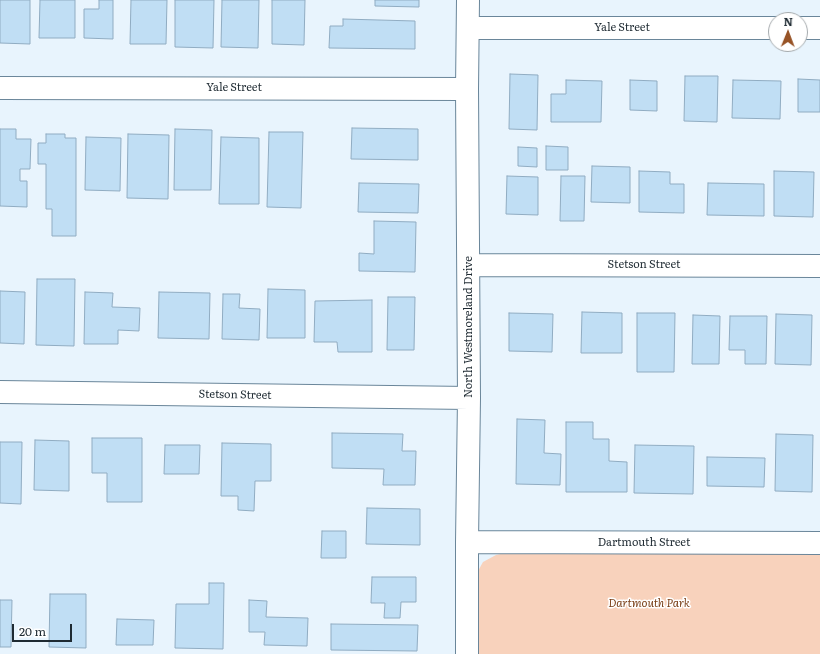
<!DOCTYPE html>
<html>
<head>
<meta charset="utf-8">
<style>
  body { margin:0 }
  #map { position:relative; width:820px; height:654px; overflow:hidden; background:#e8f4fd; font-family:Literata,serif }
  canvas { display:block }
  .north { position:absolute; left:768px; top:12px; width:40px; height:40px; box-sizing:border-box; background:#fff; border:1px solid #a5aaad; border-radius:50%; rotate:1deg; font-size:11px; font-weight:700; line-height:16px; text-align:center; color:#1e2a32 }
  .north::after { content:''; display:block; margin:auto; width:14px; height:18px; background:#975326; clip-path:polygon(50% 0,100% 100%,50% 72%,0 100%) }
  .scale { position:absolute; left:12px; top:624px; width:60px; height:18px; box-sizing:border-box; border:2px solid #1e2a32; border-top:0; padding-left:5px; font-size:12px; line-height:14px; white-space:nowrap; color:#1e2a32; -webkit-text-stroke:3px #fff; paint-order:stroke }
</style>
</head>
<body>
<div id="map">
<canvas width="820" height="654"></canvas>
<div class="north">N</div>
<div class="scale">20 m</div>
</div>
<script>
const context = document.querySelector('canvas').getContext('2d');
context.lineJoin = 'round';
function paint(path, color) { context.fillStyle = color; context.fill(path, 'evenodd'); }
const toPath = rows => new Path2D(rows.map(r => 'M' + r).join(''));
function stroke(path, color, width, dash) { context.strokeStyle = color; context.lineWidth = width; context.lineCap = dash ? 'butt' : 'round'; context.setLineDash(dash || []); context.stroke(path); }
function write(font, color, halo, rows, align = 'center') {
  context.font = font + ' Literata,serif'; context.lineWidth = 3; context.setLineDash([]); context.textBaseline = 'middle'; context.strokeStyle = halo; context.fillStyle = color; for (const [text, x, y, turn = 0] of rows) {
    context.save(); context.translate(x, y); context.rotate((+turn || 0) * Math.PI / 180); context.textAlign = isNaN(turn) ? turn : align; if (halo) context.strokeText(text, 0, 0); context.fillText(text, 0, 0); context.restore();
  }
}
const green = toPath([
  [505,553,820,554,820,654,478,654,478,571,483,562,496,555]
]);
const building = toPath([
  [0,0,30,0,30,44,0,43,0,0],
  [40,0,75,0,75,38,39,38,40,0],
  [99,0,113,0,113,39,84,38,84,9,99,9,99,0],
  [131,0,167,0,166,44,130,44,131,0],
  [175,0,214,0,213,48,175,47,175,0],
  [222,0,259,0,258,48,221,47,222,0],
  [272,0,305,0,304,45,272,44,272,0],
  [375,0,419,0,419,7,375,6,375,0],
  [343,19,415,21,415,49,329,48,330,26,343,26,343,19],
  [510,74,538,75,537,130,509,129,510,74],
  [685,76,718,76,717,122,684,121,685,76],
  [798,79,820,80,820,112,798,112,798,79],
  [566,80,602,81,601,122,551,122,551,94,566,94,566,80],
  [630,80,657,81,657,111,630,110,630,80],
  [733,80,781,81,780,119,732,118,733,80],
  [352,128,418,129,418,160,351,159,352,128],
  [0,129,16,129,16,139,31,139,30,169,20,169,20,181,27,181,27,207,0,206,0,129],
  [175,129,212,130,211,190,174,190,175,129],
  [269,132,303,132,301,208,267,207,269,132],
  [46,134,65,134,65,138,76,138,76,236,52,236,52,209,46,209,46,164,38,164,38,143,46,143,46,134],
  [128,134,169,135,168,199,127,198,128,134],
  [86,137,121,138,120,191,85,190,86,137],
  [221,137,259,138,259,204,219,204,221,137],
  [546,146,568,147,568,170,546,170,546,146],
  [518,147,537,148,537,167,518,166,518,147],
  [592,166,630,167,630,203,591,202,592,166],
  [639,171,670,172,670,184,684,184,684,213,639,212,639,171],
  [774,171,814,172,813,217,774,216,774,171],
  [507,176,538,177,538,215,506,214,507,176],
  [561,176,585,176,584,221,560,221,561,176],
  [359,183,419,184,418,213,358,212,359,183],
  [708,183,764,184,764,216,707,215,708,183],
  [374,221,416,222,415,272,359,271,359,253,374,254,374,221],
  [37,279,75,279,74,346,36,345,37,279],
  [268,289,305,290,305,338,267,338,268,289],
  [0,291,25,292,24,344,0,343,0,291],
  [85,292,113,293,112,307,140,308,139,331,118,330,118,344,84,344,85,292],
  [159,292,210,293,209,339,158,338,159,292],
  [223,294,240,294,239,308,260,309,259,340,222,339,223,294],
  [388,297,415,297,414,350,387,350,388,297],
  [372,300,372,352,338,352,337,342,314,342,315,301,372,300],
  [582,312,622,313,622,353,581,353,582,312],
  [509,313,553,314,552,352,509,351,509,313],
  [637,313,675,313,674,372,637,372,637,313],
  [776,314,812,315,811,365,775,364,776,314],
  [693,315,720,316,719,364,692,364,693,315],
  [730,316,767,316,766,364,745,364,745,350,729,350,730,316],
  [517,419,545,420,544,453,561,454,560,485,516,484,517,419],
  [566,422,593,422,593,439,609,439,609,461,627,462,627,492,566,492,566,422],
  [332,433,403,434,402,451,416,451,415,485,383,485,384,469,332,468,332,433],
  [776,434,813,435,812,492,775,491,776,434],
  [92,438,142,438,142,502,107,502,107,473,92,473,92,438],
  [35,440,69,441,69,491,34,490,35,440],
  [0,442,22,442,21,504,0,503,0,442],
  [222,443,271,444,271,481,255,481,254,511,238,510,238,496,221,496,222,443],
  [165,445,200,445,199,474,164,474,165,445],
  [635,445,694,446,693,494,634,493,635,445],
  [707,457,765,458,764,487,707,486,707,457],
  [367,508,420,509,420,545,366,544,367,508],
  [322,531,346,531,346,558,321,558,322,531],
  [372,577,416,577,416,602,401,602,400,618,384,618,385,603,371,603,372,577],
  [209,583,224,583,223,649,175,648,176,604,209,604,209,583],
  [50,594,86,594,86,648,49,647,50,594],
  [0,600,12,600,11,647,0,647,0,600],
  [249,600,267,601,266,617,308,618,307,646,264,645,265,632,249,632,249,600],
  [117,619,154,620,153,645,116,645,117,619],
  [331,624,418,625,417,651,331,650,331,624]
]);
const minor = toPath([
  [468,28,776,28],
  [800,28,820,28],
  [0,88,467,89],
  [469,265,820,266],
  [0,392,469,398],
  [467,542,820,543],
  [467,654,467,542,469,398,467,89,468,0]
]);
const streetNames = [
  ["Yale Street",622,28],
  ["Yale Street",234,88],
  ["Stetson Street",644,265],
  ["North Westmoreland Drive",469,327,-90],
  ["Stetson Street",235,395,1],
  ["Dartmouth Street",644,543]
];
const parkNames = [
  ["Dartmouth Park",649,604]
];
paint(green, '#f8d2bc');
paint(building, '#c0def4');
stroke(building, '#90acc2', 1);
stroke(minor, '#6a869a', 24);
stroke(minor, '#fff', 22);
write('11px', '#1e2a32', '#fff', streetNames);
write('italic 11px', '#793e16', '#fff', parkNames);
</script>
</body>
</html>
